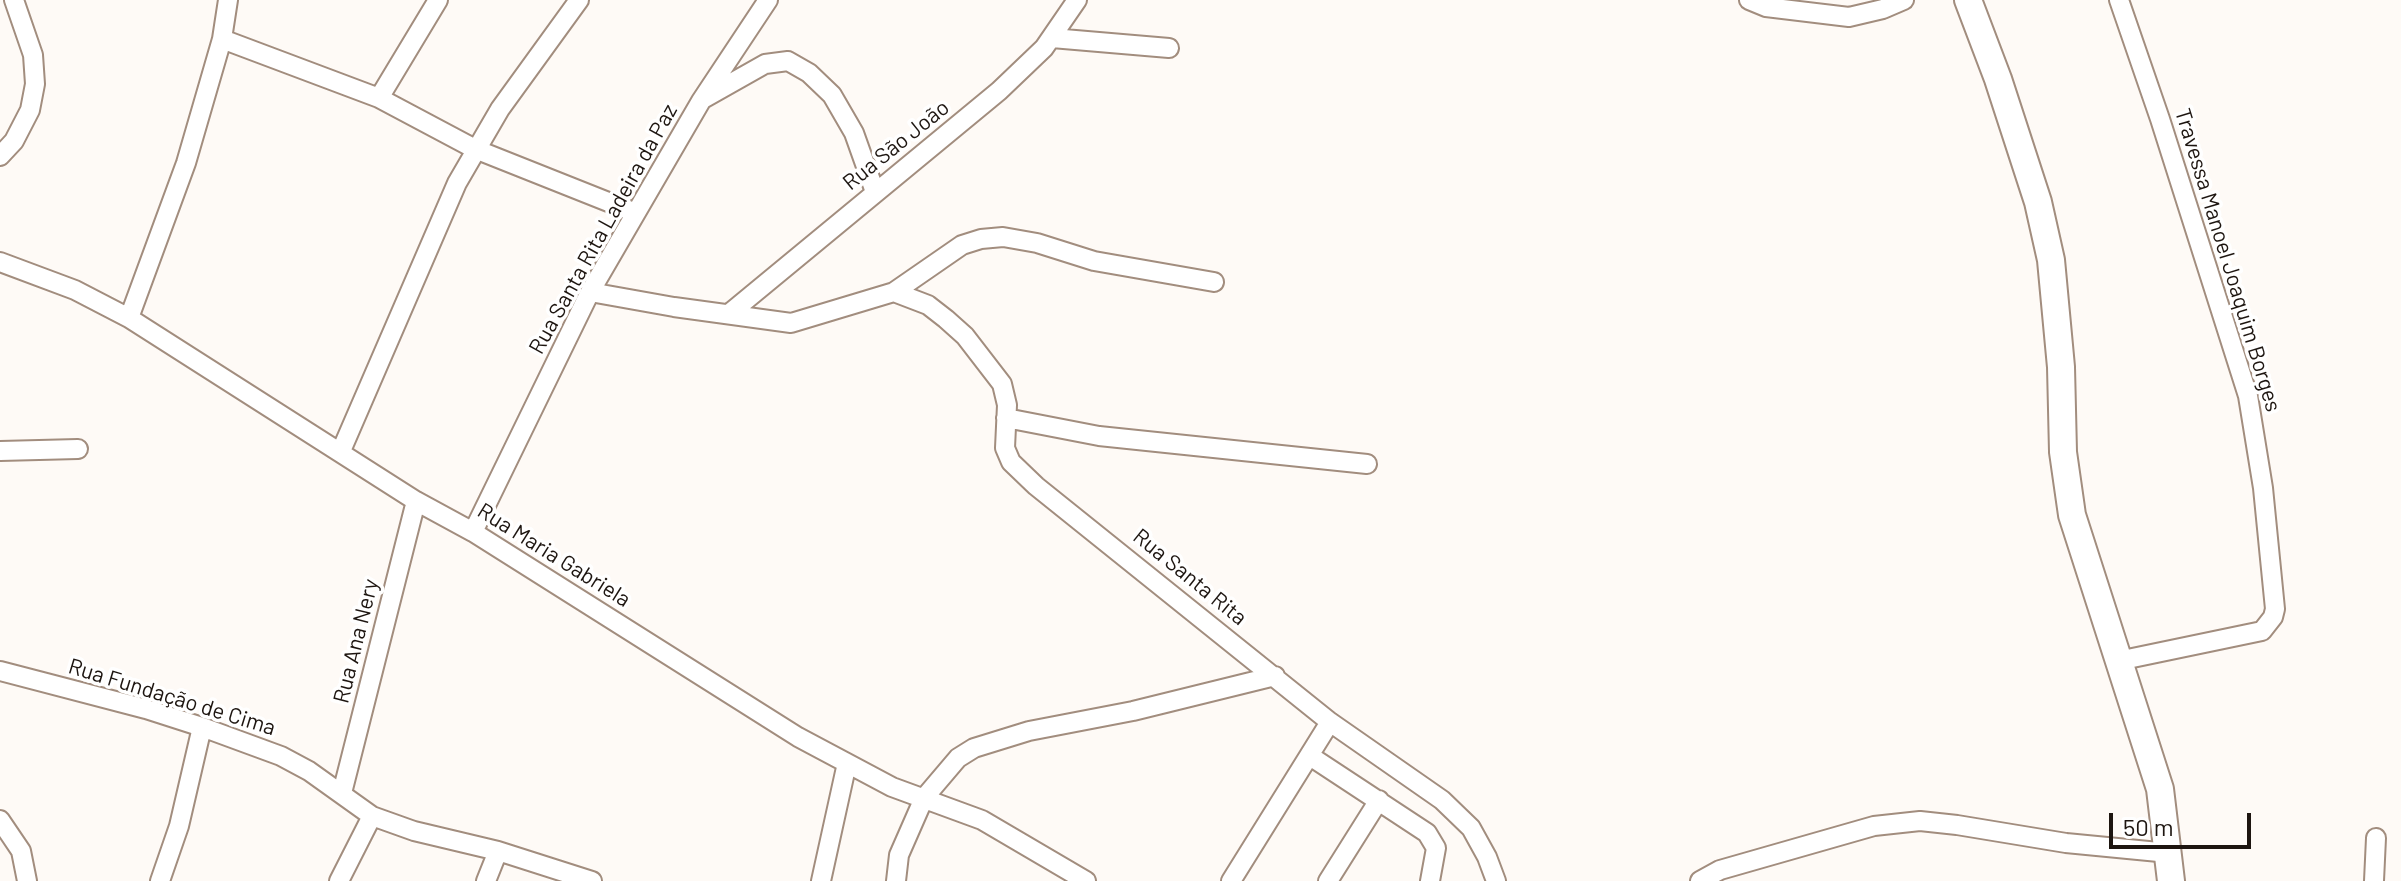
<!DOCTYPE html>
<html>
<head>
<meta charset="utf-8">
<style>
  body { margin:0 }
  #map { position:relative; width:2401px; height:881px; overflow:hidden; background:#fefaf6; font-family:Barlow,sans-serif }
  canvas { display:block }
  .scale { position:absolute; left:2109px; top:813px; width:142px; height:36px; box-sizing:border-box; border:4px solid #1d1510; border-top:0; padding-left:10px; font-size:24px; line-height:28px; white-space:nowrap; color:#1d1510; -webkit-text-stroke:6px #fff; paint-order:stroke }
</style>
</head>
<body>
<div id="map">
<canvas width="2401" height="881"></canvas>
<div class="scale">50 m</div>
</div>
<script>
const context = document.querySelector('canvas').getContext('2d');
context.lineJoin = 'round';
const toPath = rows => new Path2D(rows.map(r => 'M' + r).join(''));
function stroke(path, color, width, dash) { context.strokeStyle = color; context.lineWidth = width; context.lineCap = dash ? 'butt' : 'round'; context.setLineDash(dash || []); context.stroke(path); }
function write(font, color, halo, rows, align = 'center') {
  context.font = font + ' Barlow,sans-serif'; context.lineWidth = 7; context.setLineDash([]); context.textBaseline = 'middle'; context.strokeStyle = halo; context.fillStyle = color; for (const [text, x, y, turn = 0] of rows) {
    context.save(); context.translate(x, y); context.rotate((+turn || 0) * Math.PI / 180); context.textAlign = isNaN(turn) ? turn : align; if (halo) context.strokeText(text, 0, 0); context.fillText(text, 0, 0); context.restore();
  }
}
const street = toPath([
  [1749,0,1766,7,1849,17,1883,9,1904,0],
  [1052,38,1169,48],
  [222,39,379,98,475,149,636,213],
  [379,98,438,0],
  [703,99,765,64,788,61,809,73,832,95,854,133,875,192],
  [0,156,14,141,30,110,35,84,33,55,14,0],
  [0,262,75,290,129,318,416,501,473,532,798,737,892,787,982,820,1086,881],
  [590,292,674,307,791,323,894,292,962,245,981,239,1003,237,1037,243,1094,261,1214,282],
  [894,292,928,305,946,319,965,336,1002,384,1007,405,1005,448,1011,462,1036,486,1330,722,1442,800,1471,828,1487,857,1496,881],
  [730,313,999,91,1044,48,1077,0],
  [129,318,186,163,222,39,228,0],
  [1006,418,1099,436,1367,464],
  [0,451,78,449],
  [341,451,457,183,500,109,579,0],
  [473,532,590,292,701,101,768,0],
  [2118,661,2262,631,2273,617,2275,609,2263,488,2248,396,2160,119,2119,0],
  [0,671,146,709,202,727,281,756,309,771,372,816,414,831,498,851,592,881],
  [1310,756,1427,833,1436,848,1430,881],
  [342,793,416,501],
  [0,820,21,851,27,881],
  [160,881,179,826,202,727],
  [339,881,372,816],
  [486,881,498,851],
  [821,881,847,763],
  [896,881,899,855,924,798,958,758,974,748,1029,731,1133,711,1275,676],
  [1231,881,1330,722],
  [1328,881,1379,800],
  [1700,881,1720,870,1874,826,1920,821,1957,825,2066,843,2169,853],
  [2374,881,2376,838]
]);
const secondary = toPath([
  [1968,0,1998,79,2038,202,2051,260,2061,367,2063,452,2072,515,2160,789,2171,881]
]);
const streetNames = [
  ["Rua São João",896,145,-39],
  ["Rua Santa Rita Ladeira da Paz",603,229,-61],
  ["Travessa Manoel Joaquim Borges",2228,260,73],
  ["Rua Maria Gabriela",554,555,32],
  ["Rua Santa Rita",1190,577,39],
  ["Rua Ana Nery",356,641,-76],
  ["Rua Fundação de Cima",172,697,17]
];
stroke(street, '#a28d7e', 22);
stroke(secondary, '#a28d7e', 30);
stroke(street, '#fff', 18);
stroke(secondary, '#fff', 26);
write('22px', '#1d1510', '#fff', streetNames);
</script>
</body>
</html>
